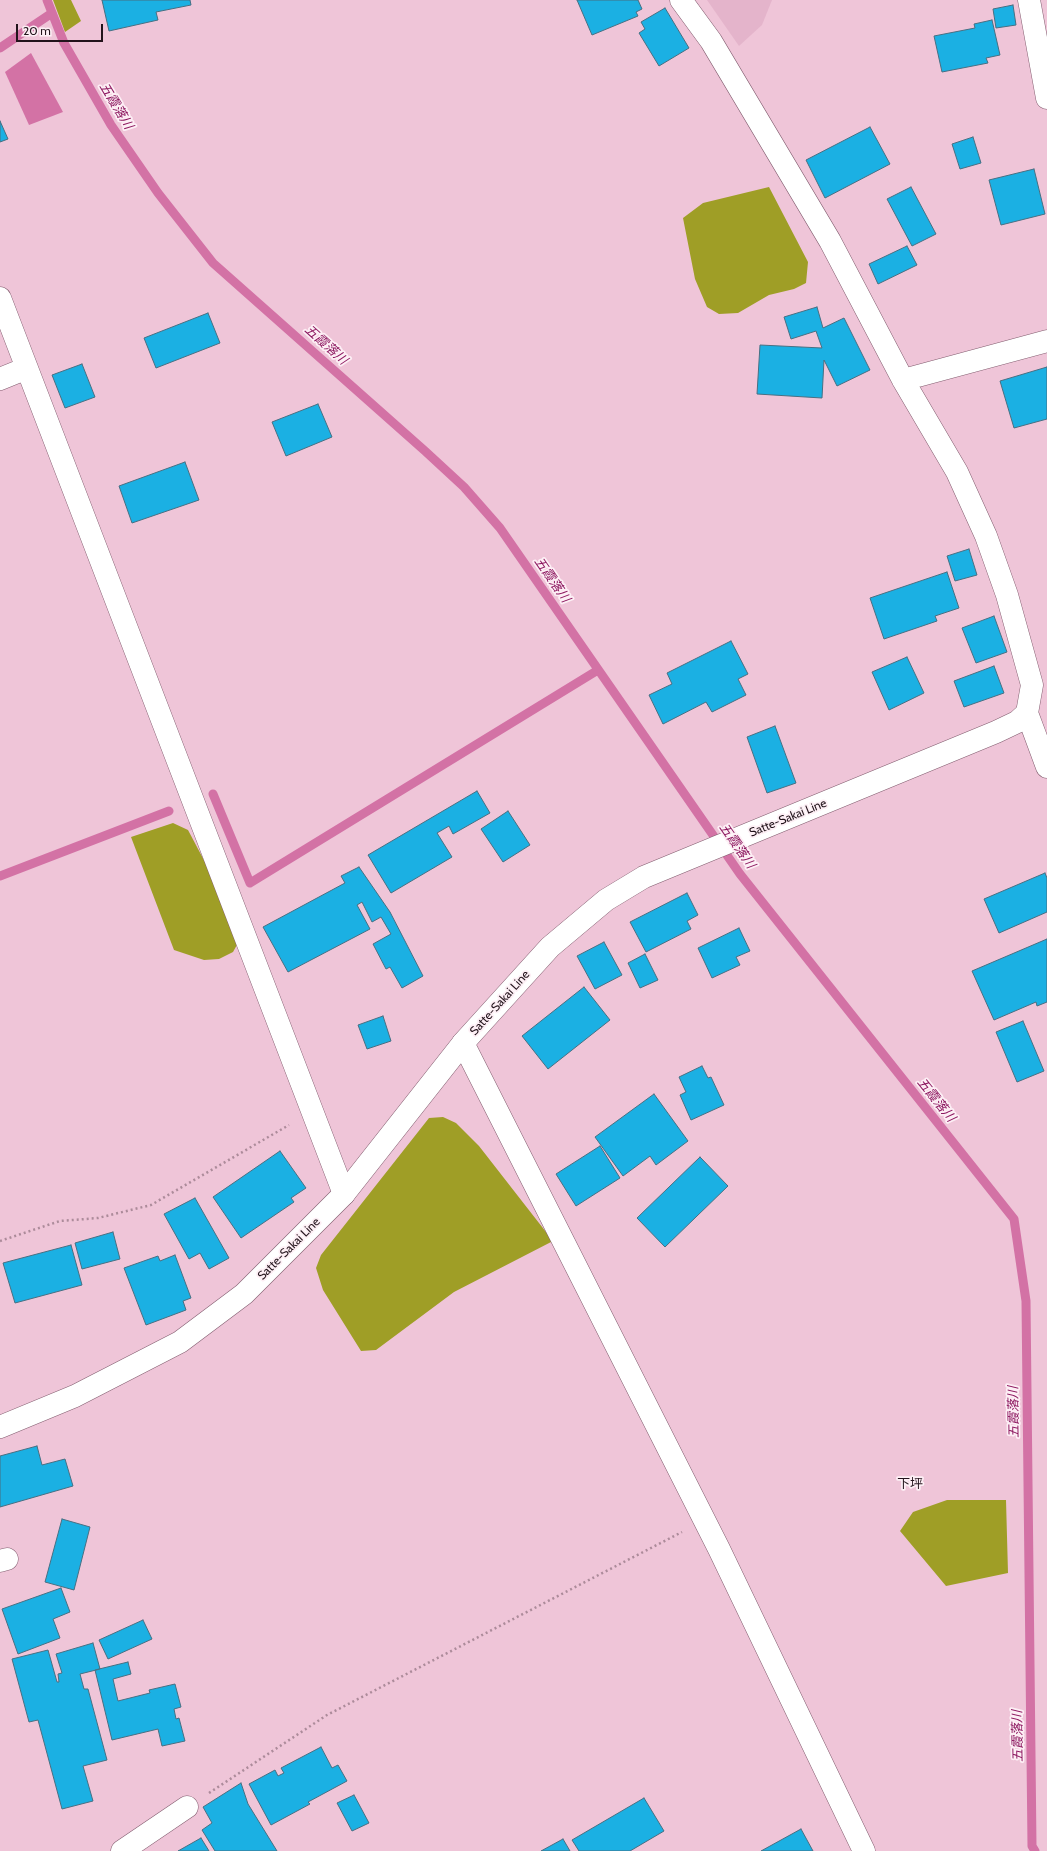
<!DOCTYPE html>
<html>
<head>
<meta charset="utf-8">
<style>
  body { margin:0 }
  #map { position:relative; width:1047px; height:1851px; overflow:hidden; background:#efc5d8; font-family:Cabin,sans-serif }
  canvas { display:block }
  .scale { position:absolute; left:16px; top:24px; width:87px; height:18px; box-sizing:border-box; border:2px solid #22131b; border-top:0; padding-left:5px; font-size:12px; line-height:14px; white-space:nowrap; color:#22131b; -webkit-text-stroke:3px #fdeff5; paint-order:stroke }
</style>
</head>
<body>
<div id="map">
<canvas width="1047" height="1851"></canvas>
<div class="scale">20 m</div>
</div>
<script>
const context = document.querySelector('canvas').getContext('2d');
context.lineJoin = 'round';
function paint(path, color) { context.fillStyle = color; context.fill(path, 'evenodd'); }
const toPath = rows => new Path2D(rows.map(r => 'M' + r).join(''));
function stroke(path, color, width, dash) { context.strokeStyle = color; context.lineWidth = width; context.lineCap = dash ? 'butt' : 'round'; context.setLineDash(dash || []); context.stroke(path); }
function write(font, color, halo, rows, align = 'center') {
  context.font = font + ' Cabin,"Noto Sans JP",sans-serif'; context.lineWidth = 3.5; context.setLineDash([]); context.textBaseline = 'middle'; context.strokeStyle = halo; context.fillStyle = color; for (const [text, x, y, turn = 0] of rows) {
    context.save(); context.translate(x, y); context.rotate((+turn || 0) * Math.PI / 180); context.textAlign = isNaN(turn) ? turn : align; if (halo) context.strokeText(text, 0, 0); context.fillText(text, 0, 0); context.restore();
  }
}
const built = toPath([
  [707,0,772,0,762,25,739,46]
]);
const forest = toPath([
  [53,0,71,0,81,21,65,32],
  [769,187,808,262,806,283,794,289,769,295,738,313,719,314,707,307,695,279,683,218,703,203],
  [173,823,188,830,224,898,238,943,233,952,219,959,204,960,174,950,131,837],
  [443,1117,456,1123,479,1146,553,1241,454,1292,376,1350,361,1351,323,1290,316,1268,321,1255,429,1118],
  [947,1500,1006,1500,1008,1573,946,1586,900,1531,913,1512]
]);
const water = toPath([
  [31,53,63,112,29,125,5,72]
]);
const stream = toPath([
  [47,0,64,43,111,125,158,193,213,263,425,451,464,487,500,528,740,874,1014,1219,1026,1301,1032,1846,1035,1851],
  [0,48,52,13],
  [213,794,250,883,598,670],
  [0,876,169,811]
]);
const building = toPath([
  [102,0,190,0,191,5,156,12,158,20,109,31,102,0],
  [577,0,638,0,642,9,636,12,638,16,592,35,577,0],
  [1013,5,1016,25,996,28,993,9,1013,5],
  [665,8,689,48,659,66,639,33,645,29,641,22,665,8],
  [992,20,1000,55,986,58,988,63,942,72,934,36,975,28,974,24,992,20],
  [0,121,8,139,0,142,0,121],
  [870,127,890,164,825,198,806,160,870,127],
  [973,137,981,163,960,169,952,144,973,137],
  [1034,169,1045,214,1001,225,989,180,1034,169],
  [911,187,936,234,912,246,887,199,911,187],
  [907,246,917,265,878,284,869,264,907,246],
  [817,307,823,328,844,318,870,370,837,386,824,360,822,398,757,394,760,345,822,348,816,331,791,339,784,317,817,307],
  [208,313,220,343,156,368,144,338,208,313],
  [82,364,95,397,65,408,52,375,82,364],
  [1047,367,1047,419,1014,428,1000,381,1047,367],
  [318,404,332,437,286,456,272,422,318,404],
  [185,462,199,500,132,523,119,486,185,462],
  [969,549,977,575,955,581,947,556,969,549],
  [947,572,959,608,935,616,937,621,884,639,870,598,947,572],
  [994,616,1007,652,976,663,962,628,994,616],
  [731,641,748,674,738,679,746,695,712,712,706,702,663,724,649,695,672,684,667,673,731,641],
  [907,657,924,693,889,710,872,672,907,657],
  [994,666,1004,693,964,707,954,681,994,666],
  [775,726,796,783,767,793,747,737,775,726],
  [477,791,490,813,453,834,449,826,437,833,452,857,391,893,368,855,477,791],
  [508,811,530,845,503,862,481,829,508,811],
  [359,867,390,912,423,976,402,988,390,967,386,969,373,944,391,934,381,917,372,922,362,902,357,905,370,929,288,972,263,927,345,883,341,876,359,867],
  [1045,873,1047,878,1047,912,999,933,984,899,1045,873],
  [687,893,698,915,687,921,691,929,646,952,630,922,687,893],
  [739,928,750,951,736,957,740,965,712,978,698,948,739,928],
  [1047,939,1047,1002,1037,1006,1036,1002,994,1020,972,971,1047,939],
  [604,942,622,975,595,989,577,956,604,942],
  [645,954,658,980,640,988,628,963,645,954],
  [584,987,610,1020,548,1069,522,1036,584,987],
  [383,1016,391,1041,367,1049,358,1025,383,1016],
  [1023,1021,1044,1071,1017,1082,996,1032,1023,1021],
  [702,1066,708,1078,711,1077,724,1105,691,1120,680,1095,686,1092,679,1077,702,1066],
  [654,1094,688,1141,656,1165,650,1156,623,1176,595,1137,654,1094],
  [600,1146,620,1178,576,1206,556,1174,600,1146],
  [280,1151,306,1188,291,1198,294,1202,241,1238,213,1197,280,1151],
  [700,1157,728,1186,665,1247,637,1218,700,1157],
  [195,1198,229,1258,209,1269,200,1253,189,1259,164,1214,195,1198],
  [113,1232,120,1259,82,1269,75,1243,113,1232],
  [71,1245,82,1285,15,1303,3,1263,71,1245],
  [175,1255,191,1298,183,1301,186,1310,146,1325,124,1268,158,1256,160,1261,175,1255],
  [37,1446,42,1465,65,1459,73,1486,0,1507,0,1456,37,1446],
  [62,1519,90,1527,74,1590,45,1582,62,1519],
  [61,1588,70,1612,53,1619,60,1638,18,1654,2,1609,61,1588],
  [143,1620,152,1639,108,1659,99,1640,143,1620],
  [93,1643,100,1669,80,1674,84,1689,88,1689,107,1760,83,1766,93,1801,62,1809,38,1720,29,1722,12,1659,48,1650,57,1682,59,1682,58,1674,62,1673,56,1654,93,1643],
  [128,1662,131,1674,113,1679,118,1701,150,1693,149,1690,175,1684,181,1707,174,1709,176,1719,179,1718,185,1741,162,1746,158,1729,112,1740,95,1670,128,1662],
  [321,1747,332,1768,338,1765,347,1781,308,1802,310,1804,271,1825,249,1784,275,1770,278,1776,284,1773,281,1768,321,1747],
  [241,1783,248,1804,277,1851,215,1851,202,1830,212,1823,203,1807,241,1783],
  [354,1795,369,1823,352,1831,337,1803,354,1795],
  [644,1798,664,1831,630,1851,579,1851,572,1840,644,1798],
  [801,1829,813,1851,761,1851,801,1829],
  [201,1838,209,1851,178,1851,201,1838],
  [563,1839,570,1851,541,1851,563,1839]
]);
const path = toPath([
  [0,1241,60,1221,98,1218,151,1205,289,1125],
  [209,1793,327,1715,682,1532]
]);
const minor = toPath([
  [681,0,711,41,830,241,903,380,957,472,986,536,1007,595,1032,685,1027,713,1047,767],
  [1029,0,1047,98],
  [0,298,344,1194],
  [0,379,27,368],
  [903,380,1047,341],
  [463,1043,719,1549,864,1851],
  [0,1561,7,1559],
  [122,1851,187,1807]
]);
const major = toPath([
  [0,1427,75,1396,180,1342,244,1294,344,1194,463,1043,550,947,606,900,644,877,996,732,1017,722,1027,713]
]);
const streetNames = [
  ["Satte-Sakai Line",788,818,-22],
  ["Satte-Sakai Line",500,1003,-48],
  ["Satte-Sakai Line",289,1249,-45]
];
const waterNames = [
  ["五霞落川",116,106,59],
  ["五霞落川",326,345,42],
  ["五霞落川",552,580,55],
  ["五霞落川",737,846,55],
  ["五霞落川",936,1100,51],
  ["五霞落川",1014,1412,-91],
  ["五霞落川",1018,1736,-91]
];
const neighbourhoodNames = [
  ["下坪",910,1484]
];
paint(built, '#e4b4cb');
paint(forest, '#9f9e26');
paint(water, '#d372a5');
stroke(stream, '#d372a5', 9);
paint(building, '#1bb0e3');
stroke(building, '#476f82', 1);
stroke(minor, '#825d6f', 23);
stroke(major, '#825d6f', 23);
stroke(path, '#ac8b9a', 2.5, [2, 3]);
stroke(minor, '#fff', 22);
stroke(major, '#fff', 22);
write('12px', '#22131b', '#fdeff5', streetNames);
write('italic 13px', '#8d1860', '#fdeff5', waterNames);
write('13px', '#22131b', '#fdeff5', neighbourhoodNames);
</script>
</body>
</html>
